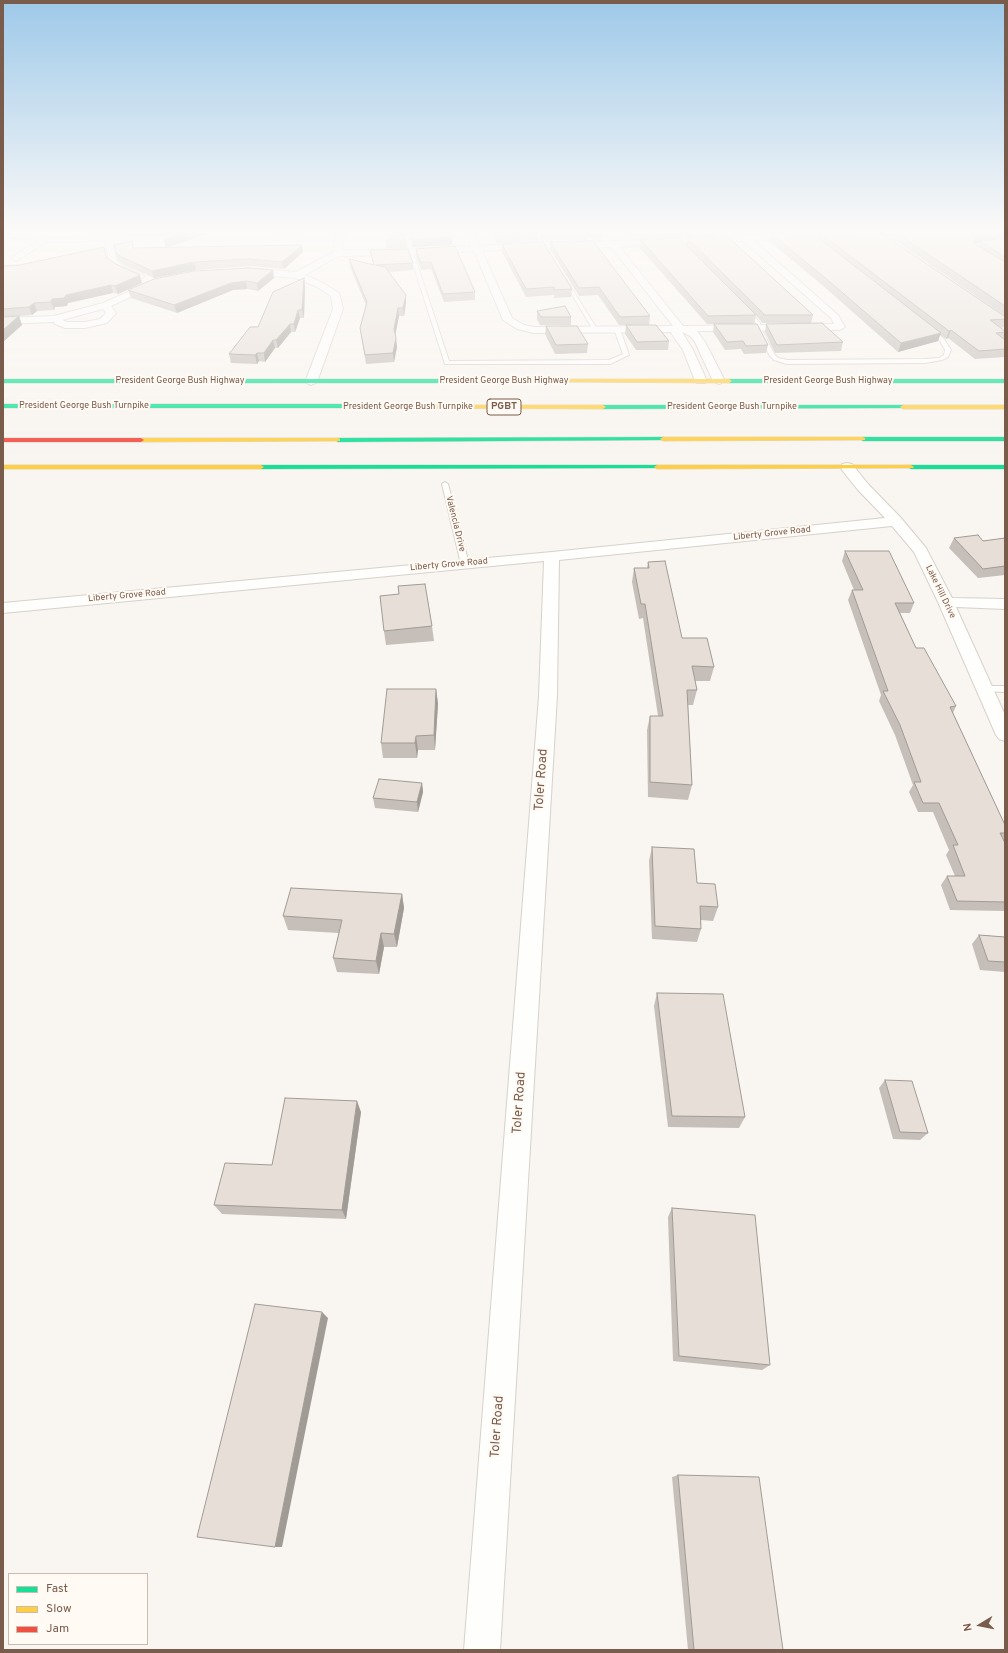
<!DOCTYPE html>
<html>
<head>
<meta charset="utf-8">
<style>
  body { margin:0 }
  #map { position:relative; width:1008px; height:1653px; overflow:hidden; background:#f9f5f0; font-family:Overpass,sans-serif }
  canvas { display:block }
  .frame { position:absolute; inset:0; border:4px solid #7a5c4d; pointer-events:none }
  .legend { position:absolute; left:8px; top:1573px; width:140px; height:72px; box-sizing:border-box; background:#fffaf3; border:1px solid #cabbb1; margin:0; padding:5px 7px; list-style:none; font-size:12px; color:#7a5c4d }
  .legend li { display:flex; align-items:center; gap:8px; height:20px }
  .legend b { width:20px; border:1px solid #cabbb1 }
  .north { position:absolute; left:960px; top:1605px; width:40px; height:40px; -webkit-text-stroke:3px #fffaf3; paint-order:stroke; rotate:260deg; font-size:11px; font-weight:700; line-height:16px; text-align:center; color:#7a5c4d }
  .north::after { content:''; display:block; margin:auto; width:14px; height:18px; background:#7a5c4d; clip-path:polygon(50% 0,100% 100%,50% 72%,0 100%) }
</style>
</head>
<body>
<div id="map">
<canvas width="1008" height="1653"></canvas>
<div class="frame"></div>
<ul class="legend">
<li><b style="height:5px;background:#16e098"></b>Fast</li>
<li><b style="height:5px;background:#ffcf43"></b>Slow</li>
<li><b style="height:5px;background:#f24e42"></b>Jam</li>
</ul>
<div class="north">N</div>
</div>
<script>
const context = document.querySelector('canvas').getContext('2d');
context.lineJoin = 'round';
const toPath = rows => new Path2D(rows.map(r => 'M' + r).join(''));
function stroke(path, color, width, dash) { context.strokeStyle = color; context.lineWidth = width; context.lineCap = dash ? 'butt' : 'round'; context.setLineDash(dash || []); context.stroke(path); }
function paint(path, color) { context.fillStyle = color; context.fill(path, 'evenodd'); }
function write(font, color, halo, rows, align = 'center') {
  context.font = font + ' Overpass,sans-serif'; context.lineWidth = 4; context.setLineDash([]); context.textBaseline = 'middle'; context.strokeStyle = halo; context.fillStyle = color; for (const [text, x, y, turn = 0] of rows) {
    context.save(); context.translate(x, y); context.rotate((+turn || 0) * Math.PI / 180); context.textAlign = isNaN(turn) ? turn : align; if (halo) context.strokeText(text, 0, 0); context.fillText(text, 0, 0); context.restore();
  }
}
const lane = toPath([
  [403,233,407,233,449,361,609,360,623,354,614,329,617,327,620,329,629,355,610,364,445,364,403,233],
  [534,233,538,233,550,255,546,255,534,233],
  [562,278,566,279,597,329,592,328,562,278],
  [744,309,748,309,760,323,761,328,774,354,778,358,787,360,925,359,939,358,944,355,945,350,940,341,927,330,927,328,929,327,944,339,951,350,948,357,942,360,925,363,787,364,774,360,770,356,755,328,756,323,744,311,744,309],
  [445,482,448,484,469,564,468,566,462,566,461,564,442,484,445,482],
  [985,686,1005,686,1005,692,982,691,981,689,985,686]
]);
const street = toPath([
  [3,233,45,238,78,238,109,233,130,233,126,235,112,237,117,261,123,266,144,276,142,278,136,278,117,270,110,264,104,239,78,242,47,242,16,261,12,258,13,256,37,241,9,237,3,233],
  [332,233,341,233,344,237,342,250,411,249,472,246,466,233,474,233,480,246,542,242,634,241,801,233,855,233,851,235,753,240,838,315,845,327,840,330,697,331,705,342,725,381,719,384,713,381,695,342,690,336,682,332,693,350,707,381,705,383,697,383,695,381,683,350,671,333,672,332,534,333,517,329,503,320,474,251,411,255,339,256,305,275,323,283,339,293,343,309,317,382,311,385,305,382,333,309,331,296,317,287,296,278,245,274,241,271,245,268,296,272,333,252,336,237,332,233],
  [743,241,831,318,834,324,683,326,620,247,743,241],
  [611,247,673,326,534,327,524,325,512,318,482,251,542,248,611,247],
  [154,280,157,281,159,283,157,285,111,306,116,313,107,323,85,328,65,328,55,324,54,322,3,324,3,318,54,316,103,303,154,280],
  [103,309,106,313,100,319,85,322,67,322,62,320,103,309],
  [847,463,852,464,868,484,901,518,926,548,952,598,1005,599,1005,609,956,607,1005,715,1005,741,999,739,996,735,938,602,914,552,892,526,559,560,557,696,500,1650,464,1650,539,696,544,561,3,613,3,603,552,552,885,518,858,490,842,470,841,467,842,464,847,463]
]);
const fast = toPath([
  [3,379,554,379,557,381,554,383,3,383,3,379],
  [1005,379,1005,383,729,383,726,381,729,379,1005,379],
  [3,404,360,404,363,406,360,408,3,408,3,404],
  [903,405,905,406,905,408,603,409,600,407,603,405,903,405],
  [663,437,665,438,665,440,338,442,335,440,338,438,663,437],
  [1005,437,1005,441,863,441,860,439,863,437,1005,437],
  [657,465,660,467,659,468,261,469,258,467,261,465,657,465],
  [1005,465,1005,469,911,469,908,467,911,465,1005,465]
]);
const slow = toPath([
  [554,379,729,379,732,381,729,383,552,382,552,380,554,379],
  [358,405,603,405,606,407,603,409,360,408,358,407,358,405],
  [1005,405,1005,409,903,409,900,407,903,405,1005,405],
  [863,437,865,438,865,440,663,441,660,439,663,437,863,437],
  [338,438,340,439,340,441,141,442,138,440,141,438,338,438],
  [3,465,261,465,264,467,261,469,3,469,3,465],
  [911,465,914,467,913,468,657,469,654,467,657,465,911,465]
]);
const jam = toPath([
  [3,438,141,438,144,440,141,442,3,442,3,438]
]);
const wall = toPath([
  [127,233,209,233,167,247,302,245,303,252,284,269,251,266,196,270,154,278,124,265,118,260,116,253,132,241,134,248,166,247,164,237,128,236],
  [276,233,310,233,277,235],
  [410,233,450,233,452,245,413,247,410,237],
  [492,233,537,233,537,241,497,243],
  [540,233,602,233,602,238,587,238,586,240,544,240],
  [628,233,718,233,717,236,633,240],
  [770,233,816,237,817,233,881,233,1004,316,1005,316,1005,327,1000,328,1005,331,1005,336,1004,339,1005,340,1005,357,975,359,948,338,946,339,940,335,938,341,898,352,821,284,769,241],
  [884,233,1005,233,1005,316],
  [979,243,978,246,975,244],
  [687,238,813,315,811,323,762,323,761,321,756,316,754,324,768,345,766,353,744,354,741,349,725,350,713,332,714,324,707,324,640,248,641,240,686,245],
  [386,240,406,240,406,248,386,248],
  [550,242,650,316,649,325,619,325,598,295,579,296,550,249],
  [502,244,572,289,571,297,554,298,554,295,526,297,502,252],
  [416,249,475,292,475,300,444,302,431,269,421,270,416,256],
  [370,250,413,263,413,270,389,272,406,295,406,303,404,316,399,316,395,334,397,347,394,362,366,364,360,328,366,305,350,267,349,259,373,264],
  [107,257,114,263,142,283,118,294,113,293,68,303,67,306,55,307,54,310,37,311,32,315,7,317,19,316,22,325,3,342,3,266,20,265],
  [274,278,258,291,247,289,233,290,177,313,131,298,128,290],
  [304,278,305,286,304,318,300,318,295,332,291,332,278,348,275,348,265,362,259,361,257,364,231,363,229,354,258,327],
  [537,311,571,317,571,325,540,325,537,319],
  [766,324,843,342,841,351,775,353,765,332],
  [626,325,669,341,668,350,636,350,625,334],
  [546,326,588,344,587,353,555,354,545,334],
  [954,538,983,541,1005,538,1005,575,978,578,949,548],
  [845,551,914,603,910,613,900,613,916,648,956,706,953,713,1005,825,1005,839,1004,840,1005,843,1005,911,950,910,941,885,947,876,955,876,946,855,949,850,933,812,918,812,909,792,913,785,895,735,879,701,881,695,848,600,852,590,854,590,842,561],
  [648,562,682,638,714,667,710,681,695,681,697,690,693,705,688,705,692,785,688,800,648,797,647,730,650,716,658,716,643,618,639,619,632,582,634,568,647,568],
  [398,586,432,626,434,641,386,645,384,631,399,594],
  [436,689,438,704,435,750,418,750,417,758,383,758,381,743],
  [422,783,423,792,418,812,375,808,373,798],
  [652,847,697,883,718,907,713,921,701,920,701,929,697,942,652,939,649,861],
  [402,894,404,908,397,947,384,947,379,974,337,972,333,958,339,933,288,930,283,916],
  [979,935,1005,937,1005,972,980,970,972,944],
  [657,993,745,1117,739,1128,668,1127,654,1006],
  [885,1080,928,1133,920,1140,893,1139,879,1088],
  [361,1112,346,1219,222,1214,214,1205,272,1165],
  [672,1208,770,1365,762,1370,673,1361,668,1217],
  [678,1475,783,1650,688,1650,672,1477]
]);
const shadedWall = toPath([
  [88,233,98,233,88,234],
  [185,233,209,233,166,248,164,240],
  [1005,233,1005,240,980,241,979,243,972,244,974,237],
  [452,237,452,245,413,247,413,240],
  [302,245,303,252,284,269,282,262],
  [194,262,196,270,154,278,152,271],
  [273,270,274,278,258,291,257,283],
  [140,275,142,283,118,294,115,286],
  [304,278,305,286,304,318,302,310],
  [246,281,247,289,233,290,177,313,174,305,231,283],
  [111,285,113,293,68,303,67,306,55,307,54,310,51,302,52,299,66,295],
  [406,295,406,303,404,316,403,308],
  [34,303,37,311,32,315,29,307],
  [398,308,399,316,395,337,394,329],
  [298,310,300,318,295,332,294,324],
  [19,316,22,325,3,342,3,330],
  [290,324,291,332,278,348,276,340],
  [951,330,948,338,946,339,949,331],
  [941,333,938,341,898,352,901,343],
  [396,338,397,347,394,362,393,353],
  [273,340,275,348,265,362,264,353],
  [257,353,259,361,257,364,255,355],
  [436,689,438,704,435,750,434,735],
  [416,736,418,750,417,758,415,743],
  [422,783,423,792,418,812,417,802],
  [402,894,404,908,397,947,394,934],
  [381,933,384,947,379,974,376,961],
  [357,1101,361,1112,346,1219,342,1210],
  [322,1312,328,1318,282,1547,275,1547]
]);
const building = toPath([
  [163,233,185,233,164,240,163,233],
  [402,233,403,233,406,240,386,240,402,233],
  [410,233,450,233,452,237,413,240,410,233],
  [496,233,537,233,497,236,496,233],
  [770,233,812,233,941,333,901,343,823,276,770,233],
  [820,233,881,233,1004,316,1005,316,1005,319,990,320,1005,331,1005,332,996,333,1005,340,1005,349,979,351,951,330,949,331,820,233],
  [897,233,1005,233,974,237,973,243,1005,262,1005,306,897,233],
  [727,236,813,315,764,315,763,313,687,238,727,236],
  [679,238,756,315,708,316,641,240,679,238],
  [1005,238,1005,257,980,241,1005,238],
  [132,241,133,248,302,245,282,262,249,259,194,262,152,271,122,257,116,253,114,245,132,241],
  [593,241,650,316,620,317,599,287,579,288,550,242,593,241],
  [543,242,572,289,554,290,554,287,526,289,502,244,543,242],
  [455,246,475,292,443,294,431,262,420,262,416,249,455,246],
  [104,247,106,257,114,263,140,275,115,286,111,285,66,295,64,298,52,299,51,302,34,303,29,307,3,309,3,266,20,265,104,247],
  [408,249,413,263,375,265,385,267,406,295,403,308,398,308,394,329,396,338,393,353,365,355,360,328,367,302,349,259,374,265,370,250,408,249],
  [249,268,273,270,257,283,246,281,231,283,174,305,128,290,154,279,194,271,249,268],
  [304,278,302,310,298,310,294,324,290,324,276,340,273,340,264,353,257,353,255,355,229,354,250,327,258,327,273,292,304,278],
  [565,306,571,317,541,317,537,311,565,306],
  [19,316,3,330,3,317,19,316],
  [822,323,843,342,777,345,766,324,822,323],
  [714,324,757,324,768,345,746,346,743,341,727,342,714,324],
  [626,325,656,325,669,341,637,342,626,325],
  [546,326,577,326,588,344,556,345,546,326],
  [978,535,983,541,1005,538,1005,566,983,569,954,538,978,535],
  [845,551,889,551,914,603,895,603,916,648,924,648,956,706,950,707,1005,825,1005,833,1000,833,1005,843,1005,902,957,901,947,876,965,876,953,845,958,845,939,803,923,803,914,782,921,782,900,725,883,691,888,691,852,590,863,590,845,551],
  [665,561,682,638,707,638,714,667,692,666,697,690,687,690,692,785,650,782,650,716,663,716,645,604,641,604,634,568,649,568,648,562,665,561],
  [425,584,432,626,384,631,380,596,399,594,398,586,425,584],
  [387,689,436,689,434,735,416,736,415,743,381,743,387,689],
  [379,779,422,783,417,802,373,798,379,779],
  [652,847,694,849,697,883,715,884,718,907,700,906,701,929,655,926,652,847],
  [291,888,402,894,394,934,381,933,376,961,333,958,342,920,283,916,291,888],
  [979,935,1005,937,1005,962,988,961,979,935],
  [657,993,723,994,745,1117,672,1116,657,993],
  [885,1080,912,1081,928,1133,900,1132,885,1080],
  [285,1098,357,1101,342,1210,214,1205,225,1163,272,1165,285,1098],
  [672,1208,755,1215,770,1365,679,1356,672,1208],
  [255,1304,322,1312,275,1547,197,1537,255,1304],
  [678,1475,759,1477,783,1650,694,1650,678,1475]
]);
const farStreetnames = [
  ["President George Bush Highway",180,381],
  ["President George Bush Highway",504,381],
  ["President George Bush Highway",828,381],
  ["President George Bush Turnpike",84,406],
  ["President George Bush Turnpike",408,407],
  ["President George Bush Turnpike",732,407],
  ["Valencia Drive",455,524,76],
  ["Liberty Grove Road",772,534,-6],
  ["Liberty Grove Road",449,565,-5],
  ["Lake Hill Drive",940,592,64],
  ["Liberty Grove Road",127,596,-5]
];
const shields = [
  [504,407,34]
];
const shieldNames = [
  ["PGBT",504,407]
];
const nearStreetnames = [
  ["Toler Road",542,780,-86],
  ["Toler Road",520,1103,-86],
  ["Toler Road",498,1427,-86]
];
stroke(lane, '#d7d1cb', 2);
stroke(street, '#d7d1cb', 2);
stroke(fast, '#d9d2cb', 1);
stroke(slow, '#d9d2cb', 1);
stroke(jam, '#d9d2cb', 1);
paint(lane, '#fefefd');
paint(street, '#fefefd');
paint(fast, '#16e098');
paint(slow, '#ffcf43');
paint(jam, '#f24e42');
paint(wall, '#c6bfb9');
paint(shadedWall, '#a19b96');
paint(building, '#e6ded7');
stroke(building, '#a19b96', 1);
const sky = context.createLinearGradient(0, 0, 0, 464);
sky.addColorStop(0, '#9ec9e9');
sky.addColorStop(0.5, '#fcfaf8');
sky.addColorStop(1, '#fcfaf800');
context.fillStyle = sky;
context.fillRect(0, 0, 1008, 464);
write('9px', '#7a5c4d', '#fffaf3', farStreetnames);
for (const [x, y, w] of shields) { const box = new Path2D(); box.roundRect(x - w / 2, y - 8, w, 16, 3); context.fillStyle = '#fffaf3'; context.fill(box); stroke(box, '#7a5c4d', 1); }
write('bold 10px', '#7a5c4d', null, shieldNames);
write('13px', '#7a5c4d', '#fffaf3', nearStreetnames);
</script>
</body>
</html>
